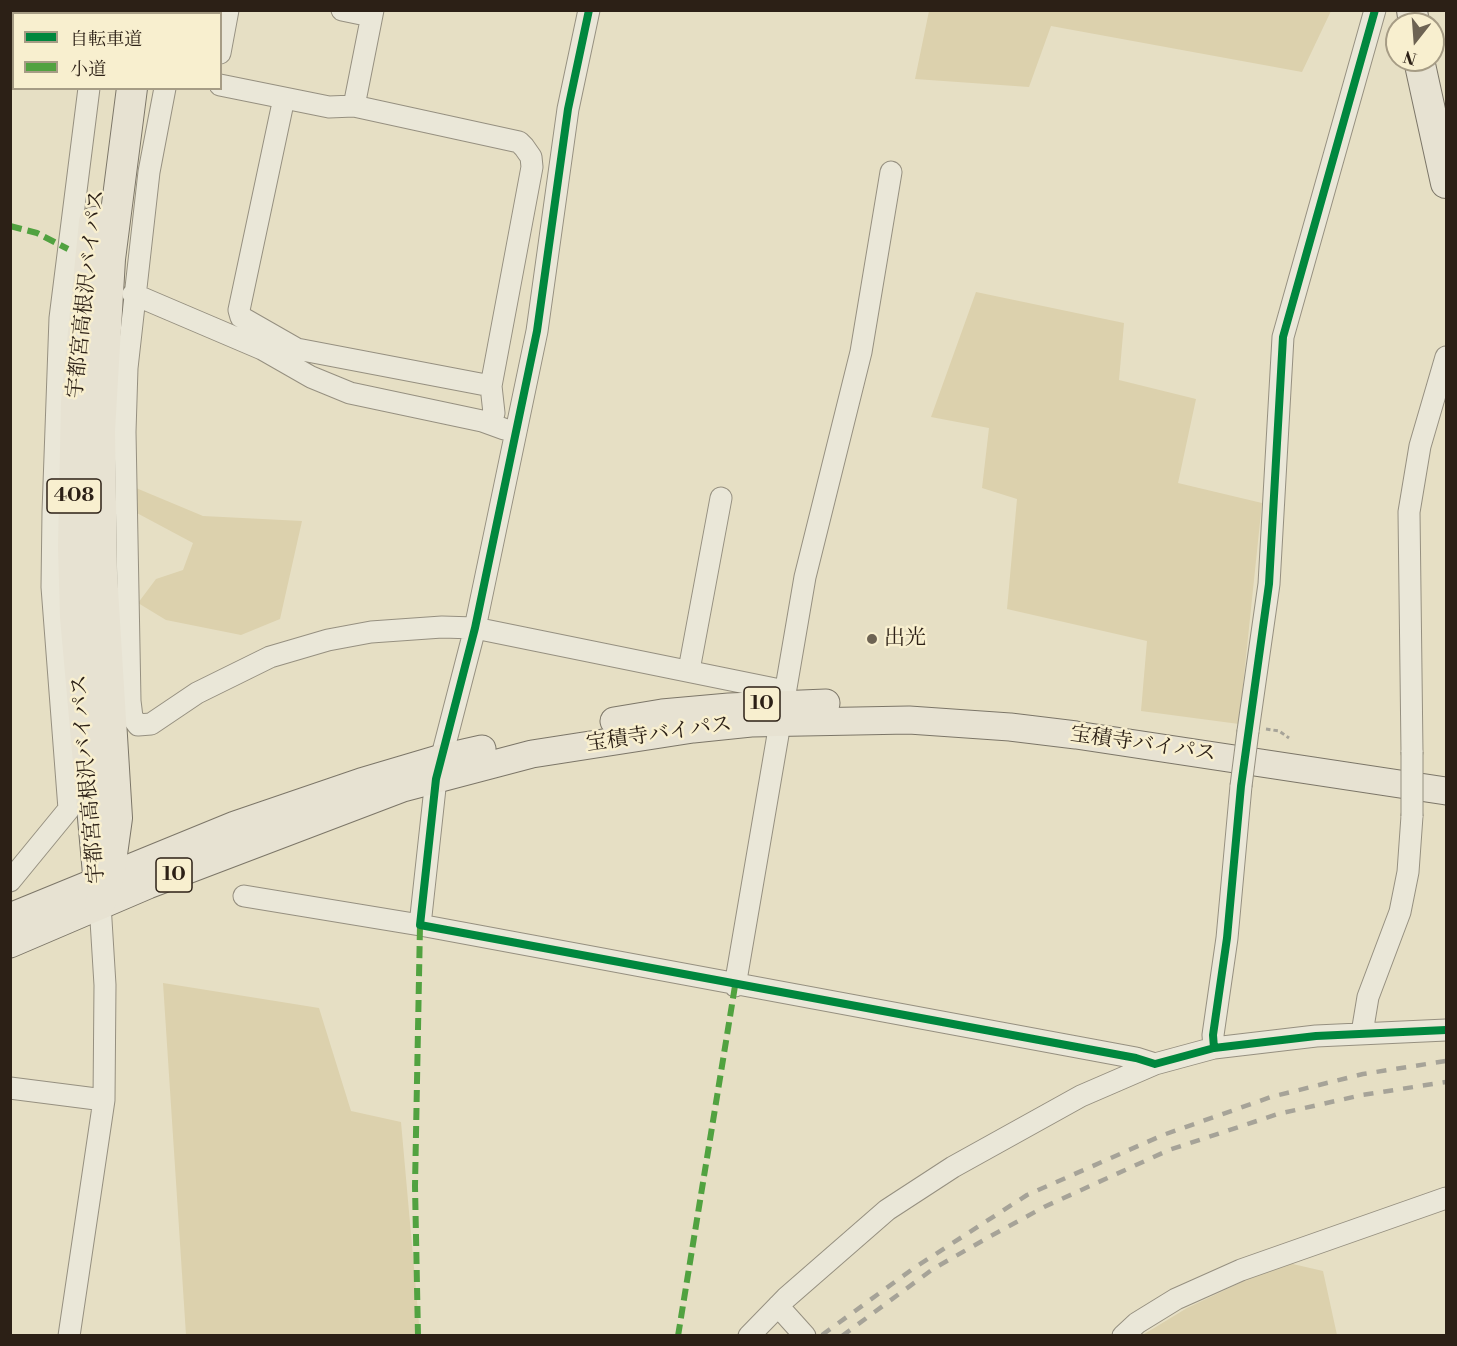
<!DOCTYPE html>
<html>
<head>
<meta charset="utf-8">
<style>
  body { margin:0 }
  #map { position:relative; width:1457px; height:1346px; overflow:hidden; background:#e6dfc4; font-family:"Libre Bodoni","Noto Serif JP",serif }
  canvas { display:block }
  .frame { position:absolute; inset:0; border:12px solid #2c2016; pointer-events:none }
  .legend { position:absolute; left:12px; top:12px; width:210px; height:78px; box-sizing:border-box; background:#f8efcf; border:2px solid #a69c85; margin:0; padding:8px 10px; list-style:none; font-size:18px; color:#2c2016 }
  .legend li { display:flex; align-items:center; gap:12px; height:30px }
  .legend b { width:30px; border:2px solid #a69c85 }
  .north { position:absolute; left:1385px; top:12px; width:60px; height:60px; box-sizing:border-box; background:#f8efcf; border:2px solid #a69c85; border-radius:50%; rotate:197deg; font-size:16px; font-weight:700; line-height:24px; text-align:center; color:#2c2016 }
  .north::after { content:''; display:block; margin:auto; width:21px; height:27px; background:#6d6353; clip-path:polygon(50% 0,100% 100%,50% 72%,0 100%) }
</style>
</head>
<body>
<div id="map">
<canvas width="1457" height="1346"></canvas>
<div class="frame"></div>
<ul class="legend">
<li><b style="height:8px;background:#00873e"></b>自転車道</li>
<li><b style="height:8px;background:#51a240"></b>小道</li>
</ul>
<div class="north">N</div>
</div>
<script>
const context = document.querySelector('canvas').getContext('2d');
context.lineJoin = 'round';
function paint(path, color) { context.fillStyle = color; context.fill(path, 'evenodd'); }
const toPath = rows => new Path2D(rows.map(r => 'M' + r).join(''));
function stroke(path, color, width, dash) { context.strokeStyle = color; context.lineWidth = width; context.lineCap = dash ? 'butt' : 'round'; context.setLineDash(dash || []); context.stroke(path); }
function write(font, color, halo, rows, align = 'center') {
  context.font = font + ' "Libre Bodoni","Noto Serif JP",serif'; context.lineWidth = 5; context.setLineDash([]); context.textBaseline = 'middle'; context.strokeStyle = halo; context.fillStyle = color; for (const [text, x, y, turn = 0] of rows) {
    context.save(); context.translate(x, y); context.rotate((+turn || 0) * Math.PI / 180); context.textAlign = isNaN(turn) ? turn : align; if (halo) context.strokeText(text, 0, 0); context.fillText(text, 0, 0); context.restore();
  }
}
const green = toPath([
  [10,11,11,10,90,11,89,14,14,14,13,66,11,65],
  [929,11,929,10,1331,11,1302,72,1051,26,1029,87,915,79],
  [976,292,1124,323,1119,380,1196,399,1178,483,1262,503,1239,724,1141,711,1147,641,1007,609,1017,499,982,488,989,428,931,417],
  [136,488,203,516,302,521,280,619,241,635,166,620,138,603,156,579,183,570,193,543,135,512],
  [163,983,319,1008,351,1111,401,1122,420,1335,186,1335],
  [1284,1262,1323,1271,1337,1335,1141,1336,1187,1308]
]);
const path = toPath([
  [1266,729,1279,731,1289,738]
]);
const minor = toPath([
  [342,10,371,16],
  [101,14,102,10],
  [179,14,180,10],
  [220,53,228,10],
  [220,85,329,107,354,106,519,142,524,147,531,157,532,167,491,386,494,413,491,424],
  [165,88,149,172,127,368,125,432,130,701,132,717,138,725,151,724,197,693,270,657,328,640,371,632,442,627,475,628,785,691],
  [284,98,239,310,241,317,297,349,491,386],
  [354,106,373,10],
  [133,294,262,349,311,377,350,393,482,421,504,429],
  [689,670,721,498],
  [1248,731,1269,584,1283,337,1375,10],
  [1412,752,1409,512,1420,446,1446,357],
  [10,881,69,809,52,587,53,512,60,318,89,88],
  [244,896,420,925,1136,1058,1155,1064],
  [420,925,436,779,475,628,537,331,568,109,589,10],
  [735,986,805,577,861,352,891,172],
  [1362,1033,1368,997,1400,912,1408,872,1412,816],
  [1214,1048,1213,1035,1227,938,1241,786],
  [10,1088,104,1100],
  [778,1306,805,1336],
  [69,1336,104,1100,105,985,100,904],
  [749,1336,786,1298,887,1210,953,1167,1081,1096,1155,1064,1214,1048,1316,1036,1446,1030],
  [1123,1336,1137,1323,1176,1299,1241,1270,1446,1198]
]);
const major = toPath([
  [614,721,662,713,729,707,826,703],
  [10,917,235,825,361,782,442,758,482,749],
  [10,944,148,885,403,788,532,754,693,729,751,723,909,720,1010,727,1076,735,1446,791]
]);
const highway = toPath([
  [1412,10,1414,24],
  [123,14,124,10],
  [145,14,146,10],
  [1419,60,1446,183],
  [94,222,76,402,73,547,75,617,98,874],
  [100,904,109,876,117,818,102,573,100,431,110,259,132,88]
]);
const rail = toPath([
  [822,1335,914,1268,1027,1195,1163,1135,1271,1097,1363,1074,1446,1061],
  [842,1336,933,1269,989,1237,1044,1207,1169,1150,1278,1114,1362,1095,1446,1082]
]);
const minorBridge = toPath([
  [1412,752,1412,816],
  [1241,786,1248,731]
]);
const quiet = toPath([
  [10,226,37,233,68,249],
  [418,1336,415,1186,420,925],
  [678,1336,735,986]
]);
const cycleway = toPath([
  [589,10,568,109,537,331,475,628,436,779,420,925,1136,1058,1155,1064,1214,1048,1316,1036,1446,1030],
  [1214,1048,1213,1035,1227,938,1241,786,1269,584,1283,337,1375,10]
]);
const markers = [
  [872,639,6,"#6d6353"]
];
const shields = [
  [74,496,54],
  [762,704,36],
  [174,875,36]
];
const shieldNames = [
  ["408",74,496],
  ["10",762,704],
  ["10",174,875]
];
const streetNames = [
  ["宇都宮高根沢バイパス",87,294,-84],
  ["宝積寺バイパス",659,735,-8],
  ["宝積寺バイパス",1143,745,8],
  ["宇都宮高根沢バイパス",89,779,-95]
];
const poiNames = [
  ["出光",884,639]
];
paint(green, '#dcd1ad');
stroke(minor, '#969080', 23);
stroke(major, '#7c7668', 29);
stroke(highway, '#7c7668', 32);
stroke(path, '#a6a398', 3, [4.5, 3]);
stroke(minor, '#eae7d8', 21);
stroke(major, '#e7e2d2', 27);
stroke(highway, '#e7e2d2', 30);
stroke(rail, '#a6a398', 4.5, [10, 10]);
stroke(minorBridge, '#969080', 23, []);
stroke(minorBridge, '#eae7d8', 21);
stroke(quiet, '#51a240', 6, [12, 6]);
stroke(cycleway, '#00873e', 8);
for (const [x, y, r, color] of markers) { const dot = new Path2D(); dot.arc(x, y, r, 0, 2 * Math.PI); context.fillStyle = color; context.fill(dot); stroke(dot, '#f8efcf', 2); }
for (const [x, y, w] of shields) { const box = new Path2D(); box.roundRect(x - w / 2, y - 17, w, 34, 4.5); context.fillStyle = '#f8efcf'; context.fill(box); stroke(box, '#2c2016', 1.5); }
write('bold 20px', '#2c2016', null, shieldNames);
write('21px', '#2c2016', '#f8efcf', streetNames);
write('21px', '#2c2016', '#f8efcf', poiNames, 'left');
</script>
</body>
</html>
